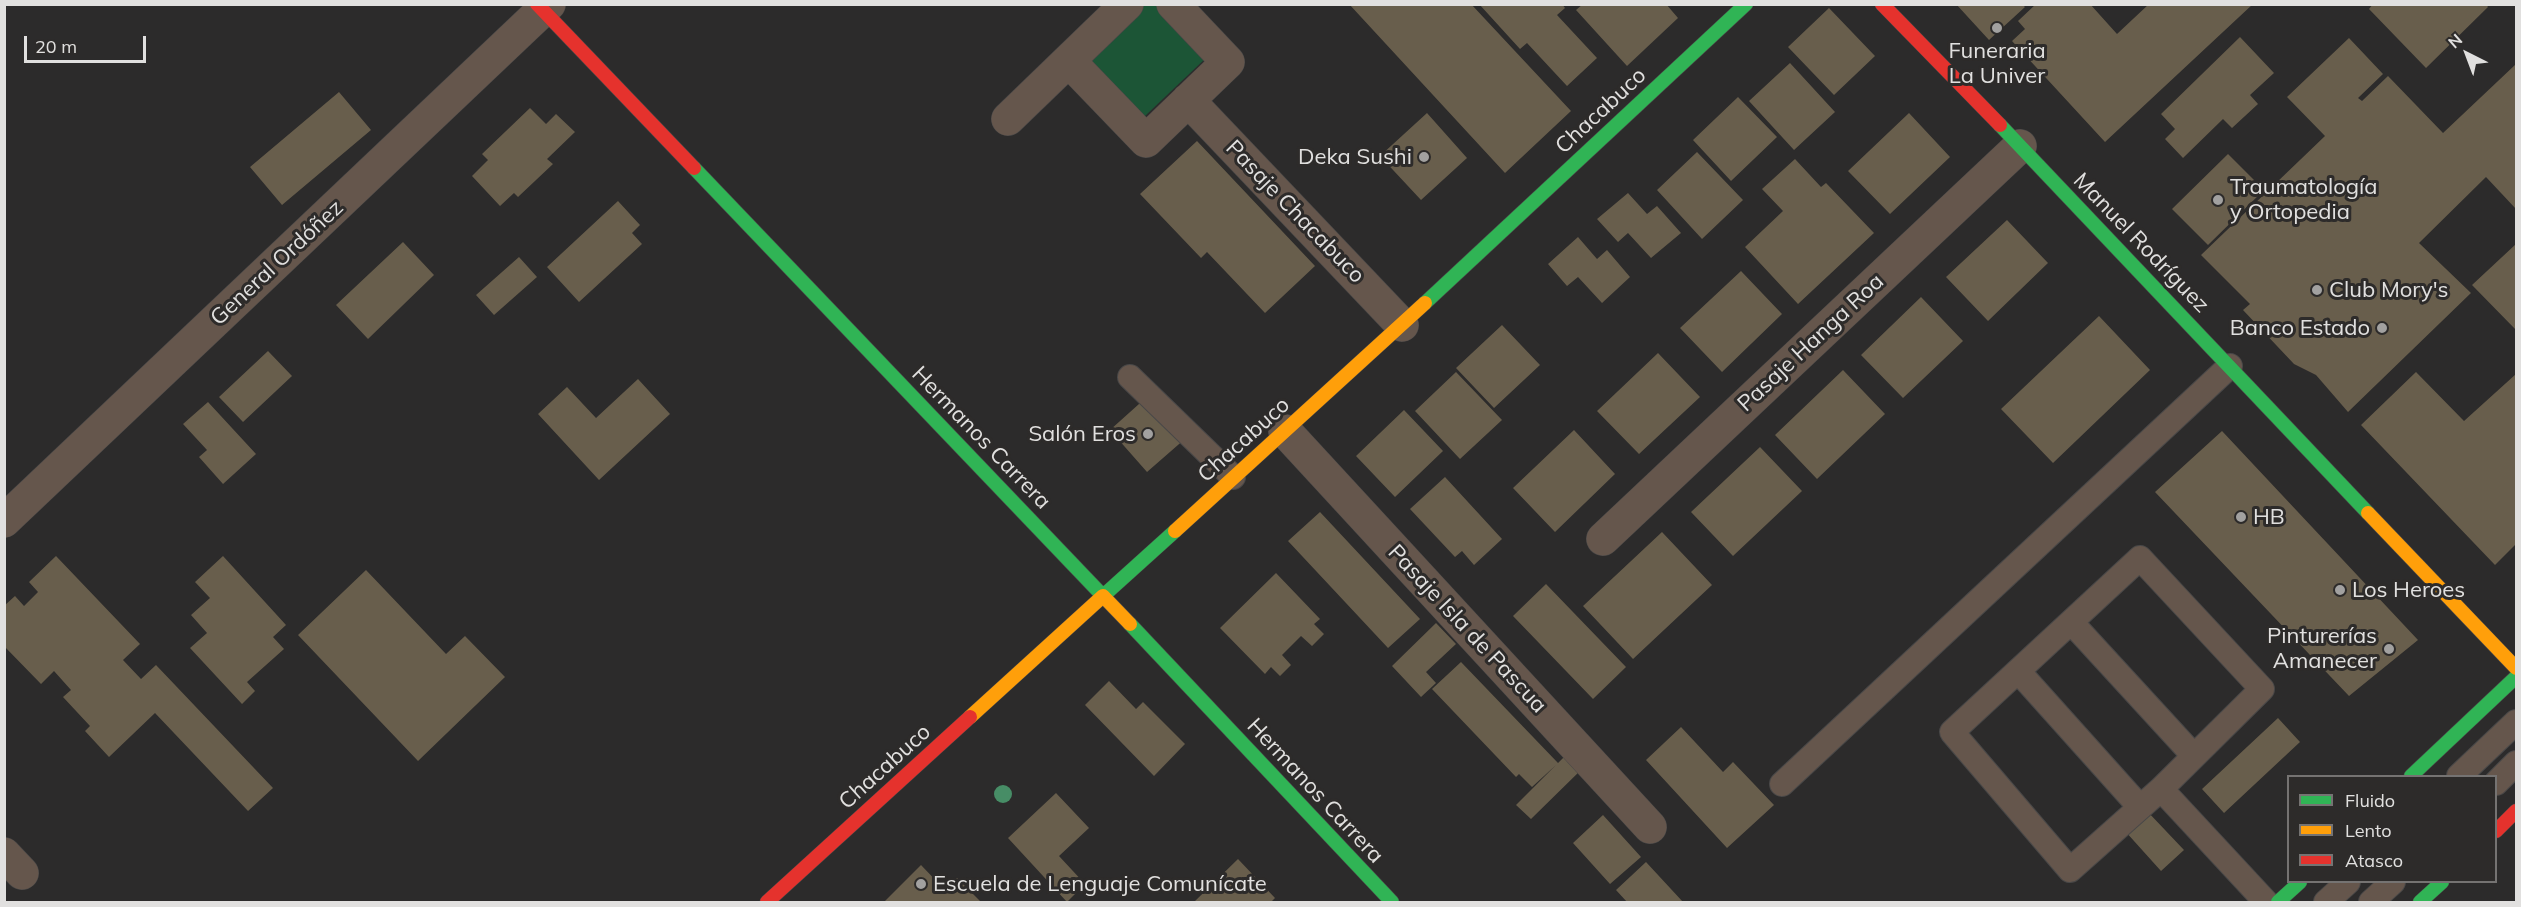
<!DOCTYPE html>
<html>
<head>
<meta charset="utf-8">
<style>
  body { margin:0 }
  #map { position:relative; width:2521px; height:907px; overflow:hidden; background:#2c2b2b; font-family:Mulish,sans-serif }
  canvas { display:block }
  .frame { position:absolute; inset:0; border:6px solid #e1e0df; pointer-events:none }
  .legend { position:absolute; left:2287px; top:775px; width:210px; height:108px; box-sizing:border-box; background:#2d2b2a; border:2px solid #757372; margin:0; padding:8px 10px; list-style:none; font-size:18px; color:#e1e0df }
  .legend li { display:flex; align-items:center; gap:12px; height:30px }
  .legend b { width:30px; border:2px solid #757372 }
  .north { position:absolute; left:2437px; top:24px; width:60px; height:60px; -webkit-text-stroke:4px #2d2b2a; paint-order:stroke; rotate:318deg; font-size:16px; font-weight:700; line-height:24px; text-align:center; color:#e1e0df }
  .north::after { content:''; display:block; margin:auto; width:21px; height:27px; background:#e1e0df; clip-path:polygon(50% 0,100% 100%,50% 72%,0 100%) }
  .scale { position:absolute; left:24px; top:36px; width:122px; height:27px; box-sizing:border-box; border:3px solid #e1e0df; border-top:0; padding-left:8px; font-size:18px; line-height:21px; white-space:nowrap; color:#e1e0df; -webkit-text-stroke:4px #2d2b2a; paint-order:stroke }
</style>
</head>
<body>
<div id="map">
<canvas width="2521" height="907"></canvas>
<div class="frame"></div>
<ul class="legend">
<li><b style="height:8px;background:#30b455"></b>Fluido</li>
<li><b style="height:8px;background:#ff9f0a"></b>Lento</li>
<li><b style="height:8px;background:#e5322d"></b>Atasco</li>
</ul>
<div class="north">N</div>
<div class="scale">20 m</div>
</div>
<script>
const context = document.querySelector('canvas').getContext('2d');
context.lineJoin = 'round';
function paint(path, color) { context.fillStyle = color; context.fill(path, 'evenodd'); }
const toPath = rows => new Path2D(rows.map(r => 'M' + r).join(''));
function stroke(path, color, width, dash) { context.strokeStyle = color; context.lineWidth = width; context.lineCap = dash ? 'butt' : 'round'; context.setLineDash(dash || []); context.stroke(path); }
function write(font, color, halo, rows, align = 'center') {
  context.font = font + ' Mulish,sans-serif'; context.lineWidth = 6; context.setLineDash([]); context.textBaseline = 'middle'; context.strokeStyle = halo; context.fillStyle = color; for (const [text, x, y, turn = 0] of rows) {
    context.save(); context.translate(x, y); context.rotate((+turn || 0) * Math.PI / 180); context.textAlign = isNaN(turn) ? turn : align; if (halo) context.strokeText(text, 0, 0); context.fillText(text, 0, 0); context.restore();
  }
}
const green = toPath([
  [1144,4,1157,5,1207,57,1144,117,1088,58]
]);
const building = toPath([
  [1349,4,1471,4,1571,111,1505,173],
  [1479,4,1562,4,1565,8,1557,15,1597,58,1567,86,1527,43,1520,49],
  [1583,4,1666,4,1678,18,1627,66,1576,10],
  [1956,4,2022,4,2025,7,1989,40],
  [2036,4,2090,4,2117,34,2149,4,2253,4,2105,142,2012,41,2025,29,2018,21],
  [2373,4,2486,4,2488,7,2426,68,2369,9],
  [1829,8,1875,56,1834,95,1788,47],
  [2240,37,2274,73,2250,95,2258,104,2232,128,2223,119,2183,158,2165,139,2175,129,2161,114],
  [2349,38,2383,74,2358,98,2362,101,2388,76,2443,133,2516,64,2516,209,2486,177,2419,243,2471,293,2348,412,2316,375,2294,364,2243,310,2250,304,2201,255,2325,136,2287,97],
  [1790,63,1835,112,1794,150,1749,101],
  [339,92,371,130,282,205,250,167],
  [1738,97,1777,137,1731,181,1693,140],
  [530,108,546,124,556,114,575,132,547,159,553,164,518,197,514,193,500,206,472,176,488,160,482,154],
  [1427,113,1467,158,1421,200,1380,156],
  [1909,113,1950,157,1890,214,1848,171],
  [1197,141,1315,266,1265,313,1207,252,1201,258,1140,194],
  [1697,152,1743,200,1702,239,1657,190],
  [2228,154,2264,190,2208,245,2172,209],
  [1795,159,1821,187,1826,183,1874,233,1798,304,1745,247,1783,211,1762,189],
  [1628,193,1647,214,1657,206,1681,233,1651,258,1628,233,1618,242,1597,219],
  [618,201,640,225,632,233,642,244,579,302,547,267],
  [2007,220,2048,263,1988,321,1946,277],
  [1578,237,1597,259,1607,250,1630,277,1602,303,1578,277,1567,286,1548,264],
  [403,242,434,275,368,339,336,305],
  [2516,244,2516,330,2472,285],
  [519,257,537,277,494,315,476,295],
  [1741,271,1782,314,1722,372,1680,328],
  [1921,297,1963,341,1903,398,1861,355],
  [2099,316,2150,370,2053,463,2001,409],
  [1502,325,1540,365,1494,408,1456,368],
  [268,351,292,376,243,422,219,397],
  [1658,353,1700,397,1639,454,1597,411],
  [1843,370,1885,414,1817,479,1775,435],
  [1456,372,1502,420,1460,459,1415,411],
  [2416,372,2464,421,2516,374,2516,544,2495,565,2361,425],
  [638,379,670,414,599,480,538,414,567,387,596,418],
  [1149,395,1186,438,1147,472,1110,430],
  [208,402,256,454,223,484,199,457,207,450,183,424],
  [1404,410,1443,451,1395,497,1356,456],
  [1574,430,1615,474,1555,532,1513,488],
  [2222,431,2418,640,2349,696,2155,492],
  [1760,447,1802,491,1733,556,1691,512],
  [1445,477,1502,539,1474,565,1462,551,1455,557,1410,509],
  [1320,512,1420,619,1388,648,1288,541],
  [1662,532,1712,585,1633,659,1583,606],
  [56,556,140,644,123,660,141,679,156,665,273,788,248,811,155,713,109,757,85,731,90,726,63,697,71,690,54,671,41,684,4,646,4,606,15,596,24,606,38,592,29,582],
  [223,556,286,625,273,637,284,649,247,682,255,691,242,704,190,648,207,633,191,615,210,598,195,582],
  [366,570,446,654,465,636,505,677,418,761,298,635],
  [1276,573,1320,619,1314,624,1324,634,1312,646,1301,636,1282,655,1291,665,1280,676,1271,667,1265,674,1220,628],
  [1546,584,1626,667,1593,699,1513,616],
  [1436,623,1456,644,1426,672,1436,683,1421,697,1392,666],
  [1461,662,1558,763,1568,753,1583,768,1531,819,1516,805,1556,765,1532,787,1519,774,1516,777,1432,689],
  [1109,681,1136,709,1143,702,1185,744,1154,776,1085,705],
  [2278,718,2300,742,2224,813,2202,789],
  [1681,727,1723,772,1733,762,1774,805,1727,848,1646,760],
  [1056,793,1089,828,1059,856,1085,884,1067,902,1008,838],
  [2147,811,2184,850,2161,871,2125,831],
  [1603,815,1641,857,1610,884,1573,843],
  [1238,859,1275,898,1271,902,1194,902],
  [1646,862,1683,902,1627,902,1616,890],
  [921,865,944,889,957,878,981,902,884,902]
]);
const lane = toPath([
  [1130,377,1233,477],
  [2071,622,2194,756],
  [2018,671,2139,806],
  [2459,776,2516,722],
  [2496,783,2516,763],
  [1782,784,2230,366],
  [2161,789,2070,870,1952,732,2140,558,2262,689,2161,789,2266,902],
  [2326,902,2348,882],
  [2371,902,2393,882]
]);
const street = toPath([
  [1069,61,1146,141,1228,62,1173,4],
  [1188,100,1402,325],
  [1008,119,1127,4],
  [1285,431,1650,827],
  [4,521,549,4],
  [1603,539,2020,146],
  [4,854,22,873]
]);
const fast = toPath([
  [2000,125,2368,513],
  [694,168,1103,596,1175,531],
  [1425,303,1746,4],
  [1130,624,1392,902],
  [2411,776,2516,677],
  [2278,902,2300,882],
  [2420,902,2442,882]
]);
const slow = toPath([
  [2368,513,2516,668],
  [1175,531,1425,303],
  [970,717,1103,596,1130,624]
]);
const jam = toPath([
  [537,4,694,168],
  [1882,4,2000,125],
  [2496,831,2516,811],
  [767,902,970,717]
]);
const trees = [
  [1003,794]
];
const markers = [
  [1997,28,6,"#a2a1a0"],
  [1424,157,6,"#a2a1a0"],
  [2218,200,6,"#a2a1a0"],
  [2317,290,6,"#a2a1a0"],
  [2382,328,6,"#a2a1a0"],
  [1148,434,6,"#a2a1a0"],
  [2241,517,6,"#a2a1a0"],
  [2340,590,6,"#a2a1a0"],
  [2389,649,6,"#a2a1a0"],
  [921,884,6,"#a2a1a0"]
];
const poiNames = [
  ["Funeraria",1997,51,"center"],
  ["La Univer",1997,76,"center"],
  ["Deka Sushi",1412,157,"right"],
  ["Traumatología",2230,187],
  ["y Ortopedia",2230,212],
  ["Club Mory's",2329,290],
  ["Banco Estado",2370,328,"right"],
  ["Salón Eros",1136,434,"right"],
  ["HB",2253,517],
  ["Los Heroes",2352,590],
  ["Pinturerías",2377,636,"right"],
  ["Amanecer",2377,661,"right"],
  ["Escuela de Lenguaje Comunícate",933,884]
];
const streetNames = [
  ["Chacabuco",1601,111,-43],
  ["Pasaje Chacabuco",1295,212,46],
  ["Manuel Rodríguez",2141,243,46],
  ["General Ordóñez",277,263,-43],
  ["Pasaje Hanga Roa",1811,343,-43],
  ["Hermanos Carrera",981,438,46],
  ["Chacabuco",1244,440,-42],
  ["Pasaje Isla de Pascua",1467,629,47],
  ["Chacabuco",885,767,-42],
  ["Hermanos Carrera",1315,791,47]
];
paint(green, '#1c5536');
paint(building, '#685e4c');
stroke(lane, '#494848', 26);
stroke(street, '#494848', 34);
stroke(fast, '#494848', 15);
stroke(slow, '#494848', 15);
stroke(jam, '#494848', 15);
stroke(lane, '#65564c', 24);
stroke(street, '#65564c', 33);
stroke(fast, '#30b455', 14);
stroke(slow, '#ff9f0a', 14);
stroke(jam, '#e5322d', 14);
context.fillStyle = '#478d66';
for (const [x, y] of trees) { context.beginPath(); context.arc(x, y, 9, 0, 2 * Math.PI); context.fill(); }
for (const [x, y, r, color] of markers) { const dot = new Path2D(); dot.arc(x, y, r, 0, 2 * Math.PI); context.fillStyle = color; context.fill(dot); stroke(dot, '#2d2b2a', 2); }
write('22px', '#e1e0df', '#2d2b2a', poiNames, 'left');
write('22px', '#e1e0df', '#2d2b2a', streetNames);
</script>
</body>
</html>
